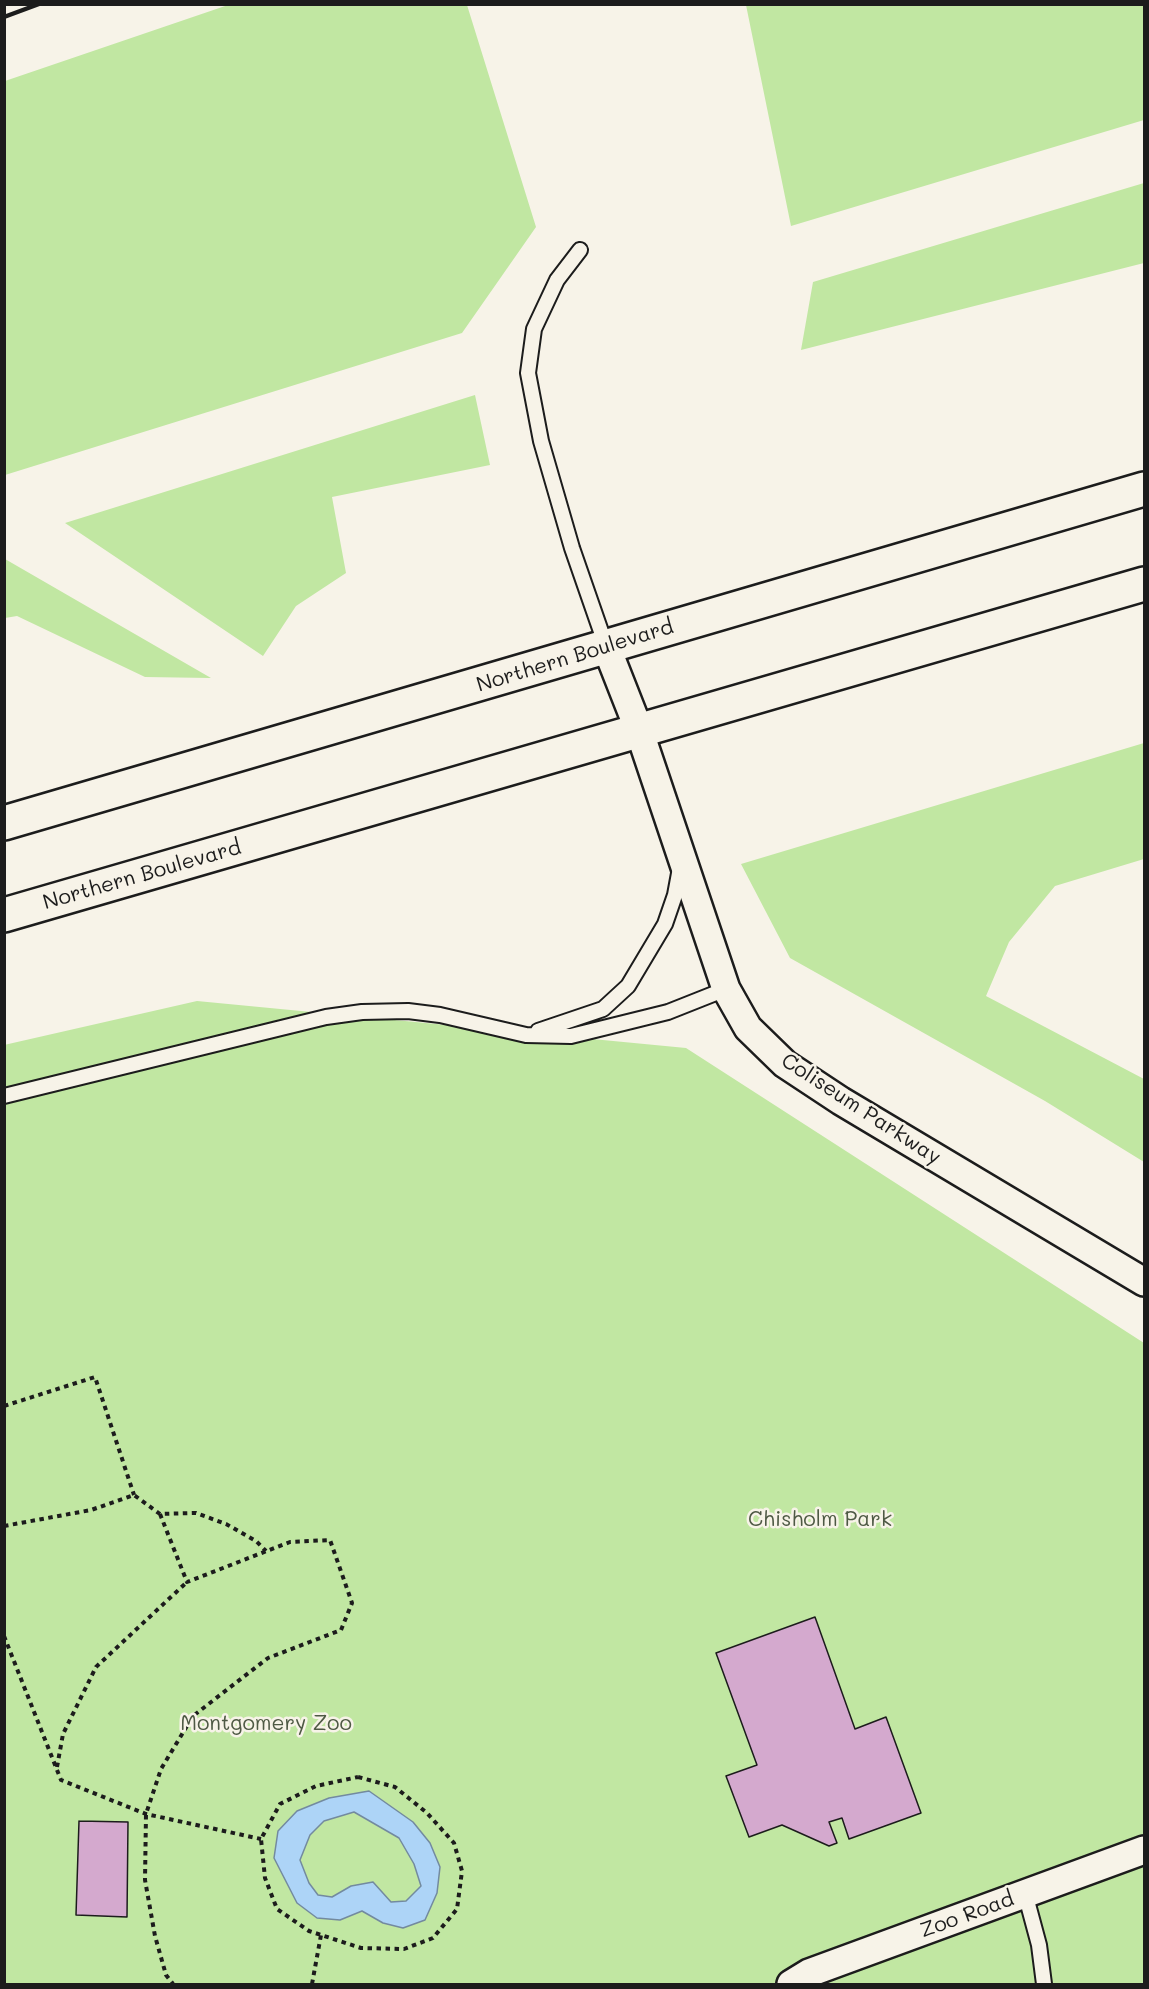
<!DOCTYPE html>
<html>
<head>
<meta charset="utf-8">
<style>
  body { margin:0 }
  #map { position:relative; width:1149px; height:1989px; overflow:hidden; background:#f7f3e8; font-family:Mali,sans-serif }
  canvas { display:block }
  .frame { position:absolute; inset:0; border:6px solid #1c1c1c; pointer-events:none }
</style>
</head>
<body>
<div id="map">
<canvas width="1149" height="1989"></canvas>
<div class="frame"></div>
</div>
<script>
const context = document.querySelector('canvas').getContext('2d');
context.lineJoin = 'round';
function paint(path, color) { context.fillStyle = color; context.fill(path, 'evenodd'); }
const toPath = rows => new Path2D(rows.map(r => 'M' + r).join(''));
function stroke(path, color, width, dash) { context.strokeStyle = color; context.lineWidth = width; context.lineCap = dash ? 'butt' : 'round'; context.setLineDash(dash || []); context.stroke(path); }
function write(font, color, halo, rows, align = 'center') {
  context.font = font + ' Mali,sans-serif'; context.lineWidth = 5; context.setLineDash([]); context.textBaseline = 'middle'; context.strokeStyle = halo; context.fillStyle = color; for (const [text, x, y, turn = 0] of rows) {
    context.save(); context.translate(x, y); context.rotate((+turn || 0) * Math.PI / 180); context.textAlign = isNaN(turn) ? turn : align; if (halo) context.strokeText(text, 0, 0); context.fillText(text, 0, 0); context.restore();
  }
}
const green = toPath([
  [231,4,467,5,536,227,462,333,5,475,5,81],
  [746,5,1144,5,1144,120,791,226],
  [1144,183,1144,263,801,350,813,282],
  [475,395,490,465,332,497,346,573,296,606,263,656,65,523],
  [5,559,211,678,145,677,17,616,5,618],
  [1144,743,1144,859,1055,886,1009,942,986,996,1144,1079,1144,1162,1045,1101,790,958,741,864],
  [197,1001,686,1048,1144,1343,1144,1984,5,1984,4,1045]
]);
const water = toPath([
  [369,1791,413,1822,430,1843,440,1867,437,1893,425,1920,403,1928,383,1923,362,1911,340,1920,317,1918,297,1903,274,1858,278,1831,297,1811,329,1798,369,1791],
  [354,1812,399,1838,414,1864,421,1886,406,1901,391,1902,373,1882,351,1886,332,1897,318,1895,309,1883,300,1860,310,1835,324,1821,354,1812]
]);
const building = toPath([
  [815,1617,855,1729,886,1717,921,1813,849,1839,842,1818,829,1822,837,1843,829,1846,782,1825,749,1837,726,1776,757,1765,716,1653,815,1617],
  [79,1821,128,1822,127,1917,76,1915,79,1821]
]);
const path = toPath([
  [4,1406,95,1377,134,1495],
  [160,1514,187,1582,290,1542,330,1540,352,1603,341,1630,268,1658,193,1716,161,1769,146,1814,145,1880,155,1936,166,1975,173,1984],
  [4,1526,91,1510,134,1495,160,1514,196,1513,226,1524,256,1541,266,1551],
  [4,1636,61,1780,146,1814,261,1839],
  [57,1767,63,1734,96,1667,187,1582],
  [358,1777,395,1787,427,1813,454,1843,462,1871,457,1909,433,1938,404,1949,361,1948,309,1931,277,1909,265,1878,261,1839,280,1804,316,1786,358,1777],
  [312,1984,321,1935]
]);
const service = toPath([
  [580,250,557,280,534,329,528,373,541,441,572,548,606,646],
  [538,1031,603,1009,628,986,665,924,675,895,680,868],
  [4,1096,326,1017,362,1012,408,1011,440,1015,526,1035,571,1036,668,1012,726,989],
  [1025,1893,1039,1945,1044,1984]
]);
const minor = toPath([
  [606,646,639,730,726,989,748,1028,785,1064,841,1101,1144,1282],
  [791,1984,809,1973,1144,1850]
]);
const trunk = toPath([
  [4,823,1144,489],
  [4,915,1144,584]
]);
const rail = toPath([
  [4,17,39,4]
]);
const streetNames = [
  ["Northern Boulevard",575,656,-17],
  ["Northern Boulevard",142,875,-16],
  ["Coliseum Parkway",861,1109,33],
  ["Zoo Road",967,1915,-20]
];
const parkNames = [
  ["Chisholm Park",820,1520],
  ["Montgomery Zoo",266,1724]
];
paint(green, '#c1e7a2');
paint(water, '#add4f7');
stroke(water, '#738a9f', 1.5);
paint(building, '#d4a9ce');
stroke(building, '#1c1c1c', 1.5);
stroke(service, '#1c1c1c', 18);
stroke(minor, '#1c1c1c', 32);
stroke(trunk, '#1c1c1c', 38);
stroke(path, '#1c1c1c', 4, [4.5, 4.5]);
stroke(service, '#f7f3e8', 14);
stroke(minor, '#f7f3e8', 27);
stroke(trunk, '#f7f3e8', 33);
stroke(rail, '#1c1c1c', 4.5);
write('21px', '#1c1c1c', '#f7f3e8', streetNames);
write('21px', '#4e5944', '#f7f3e8', parkNames);
</script>
</body>
</html>
